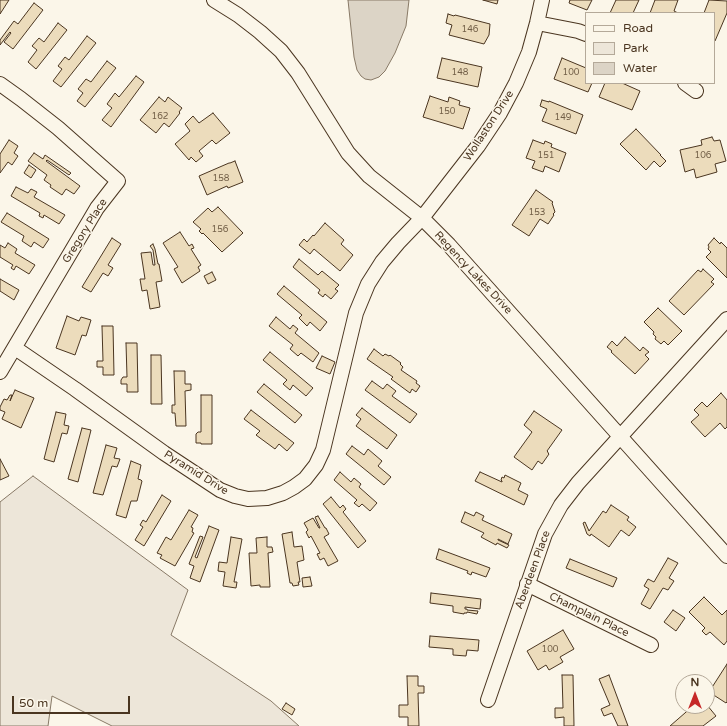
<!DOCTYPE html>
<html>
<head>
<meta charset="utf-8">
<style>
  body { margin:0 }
  #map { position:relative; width:727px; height:726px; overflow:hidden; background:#fbf6e9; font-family:"Varela Round",sans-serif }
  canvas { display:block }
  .legend { position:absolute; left:585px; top:12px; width:130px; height:72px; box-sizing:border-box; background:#fbf6e9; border:1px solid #b4a999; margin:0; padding:5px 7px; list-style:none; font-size:12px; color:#4a3520 }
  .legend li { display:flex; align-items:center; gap:8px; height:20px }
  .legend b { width:20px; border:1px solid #b4a999 }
  .north { position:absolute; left:675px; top:674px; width:40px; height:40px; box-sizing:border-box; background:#fbf6e9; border:1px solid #b4a999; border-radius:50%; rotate:0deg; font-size:11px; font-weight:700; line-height:16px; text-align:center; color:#4a3520 }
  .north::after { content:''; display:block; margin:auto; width:14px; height:18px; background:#c62828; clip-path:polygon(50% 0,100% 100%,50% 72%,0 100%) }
  .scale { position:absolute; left:12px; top:696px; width:118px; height:18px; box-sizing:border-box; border:2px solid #4a3520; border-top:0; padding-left:5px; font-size:12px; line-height:14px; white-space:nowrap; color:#4a3520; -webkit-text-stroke:3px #fbf6e9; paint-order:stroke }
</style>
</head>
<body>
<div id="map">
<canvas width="727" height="726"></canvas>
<ul class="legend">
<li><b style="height:5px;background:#fbf6e9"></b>Road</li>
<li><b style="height:11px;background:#ede6d9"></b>Park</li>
<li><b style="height:11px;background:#dcd4c6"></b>Water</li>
</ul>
<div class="north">N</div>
<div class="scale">50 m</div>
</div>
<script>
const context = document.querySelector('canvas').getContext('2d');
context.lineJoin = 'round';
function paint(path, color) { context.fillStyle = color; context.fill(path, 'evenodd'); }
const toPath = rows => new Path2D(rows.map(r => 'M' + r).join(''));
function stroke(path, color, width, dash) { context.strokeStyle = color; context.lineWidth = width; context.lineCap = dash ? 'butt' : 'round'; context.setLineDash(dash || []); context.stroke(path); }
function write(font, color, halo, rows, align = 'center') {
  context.font = font + ' "Varela Round",sans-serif'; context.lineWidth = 3; context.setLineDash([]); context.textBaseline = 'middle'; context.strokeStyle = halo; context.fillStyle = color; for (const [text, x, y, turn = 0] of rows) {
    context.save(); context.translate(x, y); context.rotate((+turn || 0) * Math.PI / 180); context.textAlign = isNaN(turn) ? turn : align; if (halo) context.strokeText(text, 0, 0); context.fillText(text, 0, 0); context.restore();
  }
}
const green = toPath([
  [33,476,188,590,171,635,271,701,299,726,112,726,52,696,48,726,0,726,0,502,33,476]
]);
const water = toPath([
  [348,0,409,0,406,26,395,53,385,71,379,77,371,80,365,79,361,76,357,70,354,57,348,0]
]);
const building = toPath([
  [0,0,9,0,0,14,0,0],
  [483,0,498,0,497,4,483,0],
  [570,0,592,0,587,10,569,3,570,0],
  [616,0,639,0,633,13,610,13,616,0],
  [655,0,678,0,674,11,678,13,650,13,655,0],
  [709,0,727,1,727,13,715,41,714,41,714,13,704,13,709,0],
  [34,3,43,10,13,49,4,42,11,33,10,32,0,45,0,40,14,21,18,24,34,3],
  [448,14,454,16,455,15,490,24,489,35,484,44,449,35,452,25,446,23,448,14],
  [58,23,67,30,36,69,28,62,37,50,32,46,39,38,44,42,58,23],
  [87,36,96,43,61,87,53,81,62,69,58,66,65,57,69,60,87,36],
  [442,58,482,67,478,87,437,78,442,58],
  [562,58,586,68,586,83,592,83,588,92,554,79,562,58],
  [107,61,116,68,85,107,77,101,83,93,78,89,86,79,91,82,107,61],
  [136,76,144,82,111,127,102,120,112,108,107,104,115,93,119,97,136,76],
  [605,83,622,83,640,91,632,110,599,97,605,83],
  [430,96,448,102,449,97,460,101,459,105,470,108,463,129,423,117,430,96],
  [159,97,165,102,168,97,182,108,179,112,180,113,169,127,164,123,156,133,140,120,159,97],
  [542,100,549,102,549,101,583,115,576,134,542,121,547,109,540,106,542,100],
  [213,113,230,133,216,144,212,140,199,151,203,156,196,162,191,157,189,160,175,144,190,131,185,124,193,116,199,123,213,113],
  [636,129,661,155,660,155,666,161,660,167,654,161,646,170,620,144,636,129],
  [712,137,714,141,720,140,726,161,715,164,717,172,696,178,694,169,685,172,680,150,702,145,701,140,712,137],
  [9,140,18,146,14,153,18,156,12,165,8,162,0,173,0,154,9,140],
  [533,140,544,144,545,141,552,144,551,147,566,153,559,172,545,166,543,172,532,168,535,161,526,158,533,140],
  [34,153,43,159,45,155,71,173,69,175,47,160,46,161,80,186,74,194,66,189,62,195,50,187,51,185,44,180,47,175,28,161,34,153],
  [235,161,243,182,228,188,227,186,207,195,199,176,229,163,230,163,235,161],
  [29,165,36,170,31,178,24,173,29,165],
  [16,187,28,193,31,189,37,192,34,197,65,215,59,224,44,215,43,218,39,216,40,213,11,196,16,187],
  [536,190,553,202,552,203,555,212,553,214,554,215,548,224,540,219,529,236,512,225,536,190],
  [218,207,243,233,222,252,203,233,202,234,199,231,201,229,193,222,208,208,212,212,218,207],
  [7,213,49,239,43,248,34,242,31,247,22,241,24,236,1,222,7,213],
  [325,223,344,240,341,244,353,255,340,271,314,249,310,254,299,245,304,239,307,242,313,235,314,236,325,223],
  [180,232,189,246,192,244,194,248,191,249,201,265,198,267,200,271,182,283,174,269,178,267,163,243,180,232],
  [112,238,121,244,108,265,113,268,108,276,103,273,91,292,82,287,112,238],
  [714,238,720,244,721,242,727,248,727,278,706,257,711,252,708,249,709,247,708,245,714,238],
  [8,243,17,249,15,253,35,265,29,274,16,266,14,270,11,268,13,265,0,257,0,245,5,248,8,243],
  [153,244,155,249,158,264,159,264,162,281,156,282,160,307,150,309,147,290,142,291,140,279,145,279,141,253,151,252,153,265,155,265,153,250,150,246,153,244],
  [299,259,318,275,322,271,339,285,335,289,338,291,331,299,325,294,323,297,318,293,320,290,293,267,299,259],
  [703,269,714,279,711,282,714,284,684,315,669,301,698,270,701,272,703,269],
  [212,272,216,280,208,284,204,276,212,272],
  [0,279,19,290,14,300,0,291,0,279],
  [284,286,327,322,320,331,310,322,307,326,299,318,302,315,277,294,284,286],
  [658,308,682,331,668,345,664,341,661,344,655,339,656,337,653,334,654,332,644,322,658,308],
  [67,316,79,321,81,317,91,320,86,336,82,335,75,355,56,348,67,316],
  [276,317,290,329,293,325,298,329,295,333,319,353,313,362,301,353,298,356,290,349,293,345,269,326,276,317],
  [102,326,113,326,114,375,103,375,103,367,97,367,97,361,103,361,102,326],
  [625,337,640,351,643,347,649,352,645,355,649,359,635,374,611,352,612,351,607,347,612,341,617,346,625,337],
  [126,343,137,343,138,392,127,392,127,384,121,384,121,380,123,377,127,377,126,343],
  [374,349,383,356,385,354,389,356,390,355,401,363,400,364,403,367,401,370,417,381,416,383,420,386,416,392,412,389,410,393,391,379,393,377,367,359,374,349],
  [270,352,313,388,306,396,293,385,290,390,283,384,287,380,263,360,270,352],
  [151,355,161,355,162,404,151,404,151,355],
  [322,356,335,362,330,374,316,368,322,356],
  [174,371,185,371,185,384,191,384,191,390,185,391,186,426,176,426,175,413,172,413,172,405,175,405,174,371],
  [372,381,383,389,387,384,396,391,392,396,417,414,410,423,365,390,372,381],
  [264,384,302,415,295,423,257,392,264,384],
  [15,390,34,398,21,428,2,419,5,412,0,410,0,407,4,399,7,400,10,395,12,395,10,401,15,390],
  [721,393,727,400,727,427,725,429,720,423,705,437,691,422,699,415,694,410,702,402,707,407,721,393],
  [201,395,212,395,212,444,201,444,201,443,196,443,196,434,198,432,201,432,201,395],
  [362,408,397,435,387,449,356,426,361,419,356,415,362,408],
  [251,410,294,443,287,451,279,444,275,449,256,435,260,431,244,419,251,410],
  [534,411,562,430,547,451,548,452,548,453,549,454,542,464,538,461,532,470,514,457,532,432,524,425,534,411],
  [56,412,66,414,64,425,69,426,67,434,62,433,54,462,44,459,56,412],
  [82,428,91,430,78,482,68,479,82,428],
  [106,445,117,448,114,458,120,459,117,467,112,466,103,495,93,493,106,445],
  [352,446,364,455,368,449,382,461,378,466,391,477,384,485,346,454,352,446],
  [0,459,9,476,0,480,0,459],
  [131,461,141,465,138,479,141,480,142,481,137,501,131,501,126,518,116,515,131,461],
  [340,472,351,482,354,478,361,484,359,487,377,503,370,511,362,504,359,507,354,503,357,500,334,480,340,472],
  [480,472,502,482,502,481,501,480,502,477,504,478,505,475,521,483,518,490,528,495,524,505,475,481,480,472],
  [162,495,171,501,144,546,135,540,143,527,140,525,143,520,146,522,162,495],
  [331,497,340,508,343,505,346,509,343,512,366,541,358,548,323,504,331,497],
  [611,505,629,517,627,520,636,527,629,536,621,530,609,547,591,534,590,536,587,534,583,523,585,522,589,531,603,511,606,513,611,505],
  [189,510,198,515,191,527,193,528,192,532,194,533,175,566,160,558,162,555,157,553,166,537,171,540,189,510],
  [465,512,474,516,476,512,484,516,482,520,512,534,508,544,498,539,498,540,509,545,507,548,497,543,496,545,481,537,484,533,461,522,465,512],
  [318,516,325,528,326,528,329,534,324,537,338,561,328,566,324,558,320,560,317,554,320,553,311,536,309,538,306,532,308,530,304,523,313,518,319,528,320,528,315,517,318,516],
  [209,526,219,530,200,582,190,578,194,566,189,564,200,536,203,537,195,557,197,558,209,526],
  [292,532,294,547,302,546,304,560,297,562,300,582,298,582,299,585,293,586,292,583,290,583,282,534,292,532],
  [231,537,242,539,234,582,237,582,236,588,223,586,225,572,218,571,219,562,227,563,231,537],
  [267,537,267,547,272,547,273,552,268,553,270,587,260,587,260,585,251,586,249,553,257,553,256,538,267,537],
  [439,549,490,568,486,577,472,572,471,575,467,573,468,571,436,559,439,549],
  [668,558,678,563,669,578,674,581,668,590,663,588,650,609,641,604,649,589,644,586,648,579,654,582,668,558],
  [570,559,617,578,613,587,566,568,570,559],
  [310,577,312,586,303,587,302,578,310,577],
  [431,593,481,599,480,609,465,607,465,609,467,609,467,610,478,611,477,614,467,612,467,613,464,613,464,614,453,612,453,606,430,603,431,593],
  [704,597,722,615,727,610,727,641,724,645,710,632,706,635,702,631,705,628,689,612,704,597],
  [673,610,685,618,676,631,664,622,673,610],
  [563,630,574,649,560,657,563,662,549,670,546,665,538,670,527,651,563,630],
  [430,636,479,640,478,651,467,650,466,656,453,655,453,649,429,647,430,636],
  [727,664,727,702,726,703,709,692,727,664],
  [562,675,573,675,574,726,564,726,564,717,555,718,555,708,563,708,562,675],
  [609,675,628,726,618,726,612,713,604,716,601,709,610,705,599,679,609,675],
  [407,676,418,676,418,686,424,686,424,693,418,693,419,726,408,726,408,717,399,717,399,705,408,705,407,676],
  [286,703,295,709,292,715,282,709,286,703],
  [707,705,716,716,703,726,670,726,693,706,707,706,707,705]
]);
const street = toPath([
  [214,0,238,15,260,32,281,51,298,73,348,153,369,176,422,218,449,245,727,556],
  [537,23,578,31,586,34],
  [685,83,696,91],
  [0,84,21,99,58,128,118,181,97,208,0,372],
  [15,348,75,389,164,453,220,490,235,496,248,499,267,498,283,493,294,487,305,479,316,465,323,450,356,313,368,284,382,262,398,243,422,218,478,146,500,113,516,83,529,52,537,23,542,0],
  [527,584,651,645],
  [488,700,545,534,561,505,578,483,727,319]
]);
const numberNames = [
  ["146",470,30],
  ["148",460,73],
  ["100",571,73],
  ["150",447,112],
  ["162",160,117],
  ["149",563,118],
  ["151",546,156],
  ["106",703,156],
  ["158",221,179],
  ["153",537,213],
  ["156",220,230],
  ["100",550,650]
];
const streetNames = [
  ["Wollaston Drive",489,126,-57],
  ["Gregory Place",85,231,-58],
  ["Regency Lakes Drive",473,273,47],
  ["Pyramid Drive",196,473,32],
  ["Aberdeen Place",533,570,-70],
  ["Champlain Place",589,615,26]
];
paint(green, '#ede6d9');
stroke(green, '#887966', 1);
paint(water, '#dcd4c6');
stroke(water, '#887966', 1);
paint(building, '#ecdcbc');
stroke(building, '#4a3520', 1);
stroke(street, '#4a3520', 16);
stroke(street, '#fbf6e9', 14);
write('9px', '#725f47', null, numberNames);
write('11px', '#4a3520', '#fbf6e9', streetNames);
</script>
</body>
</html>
